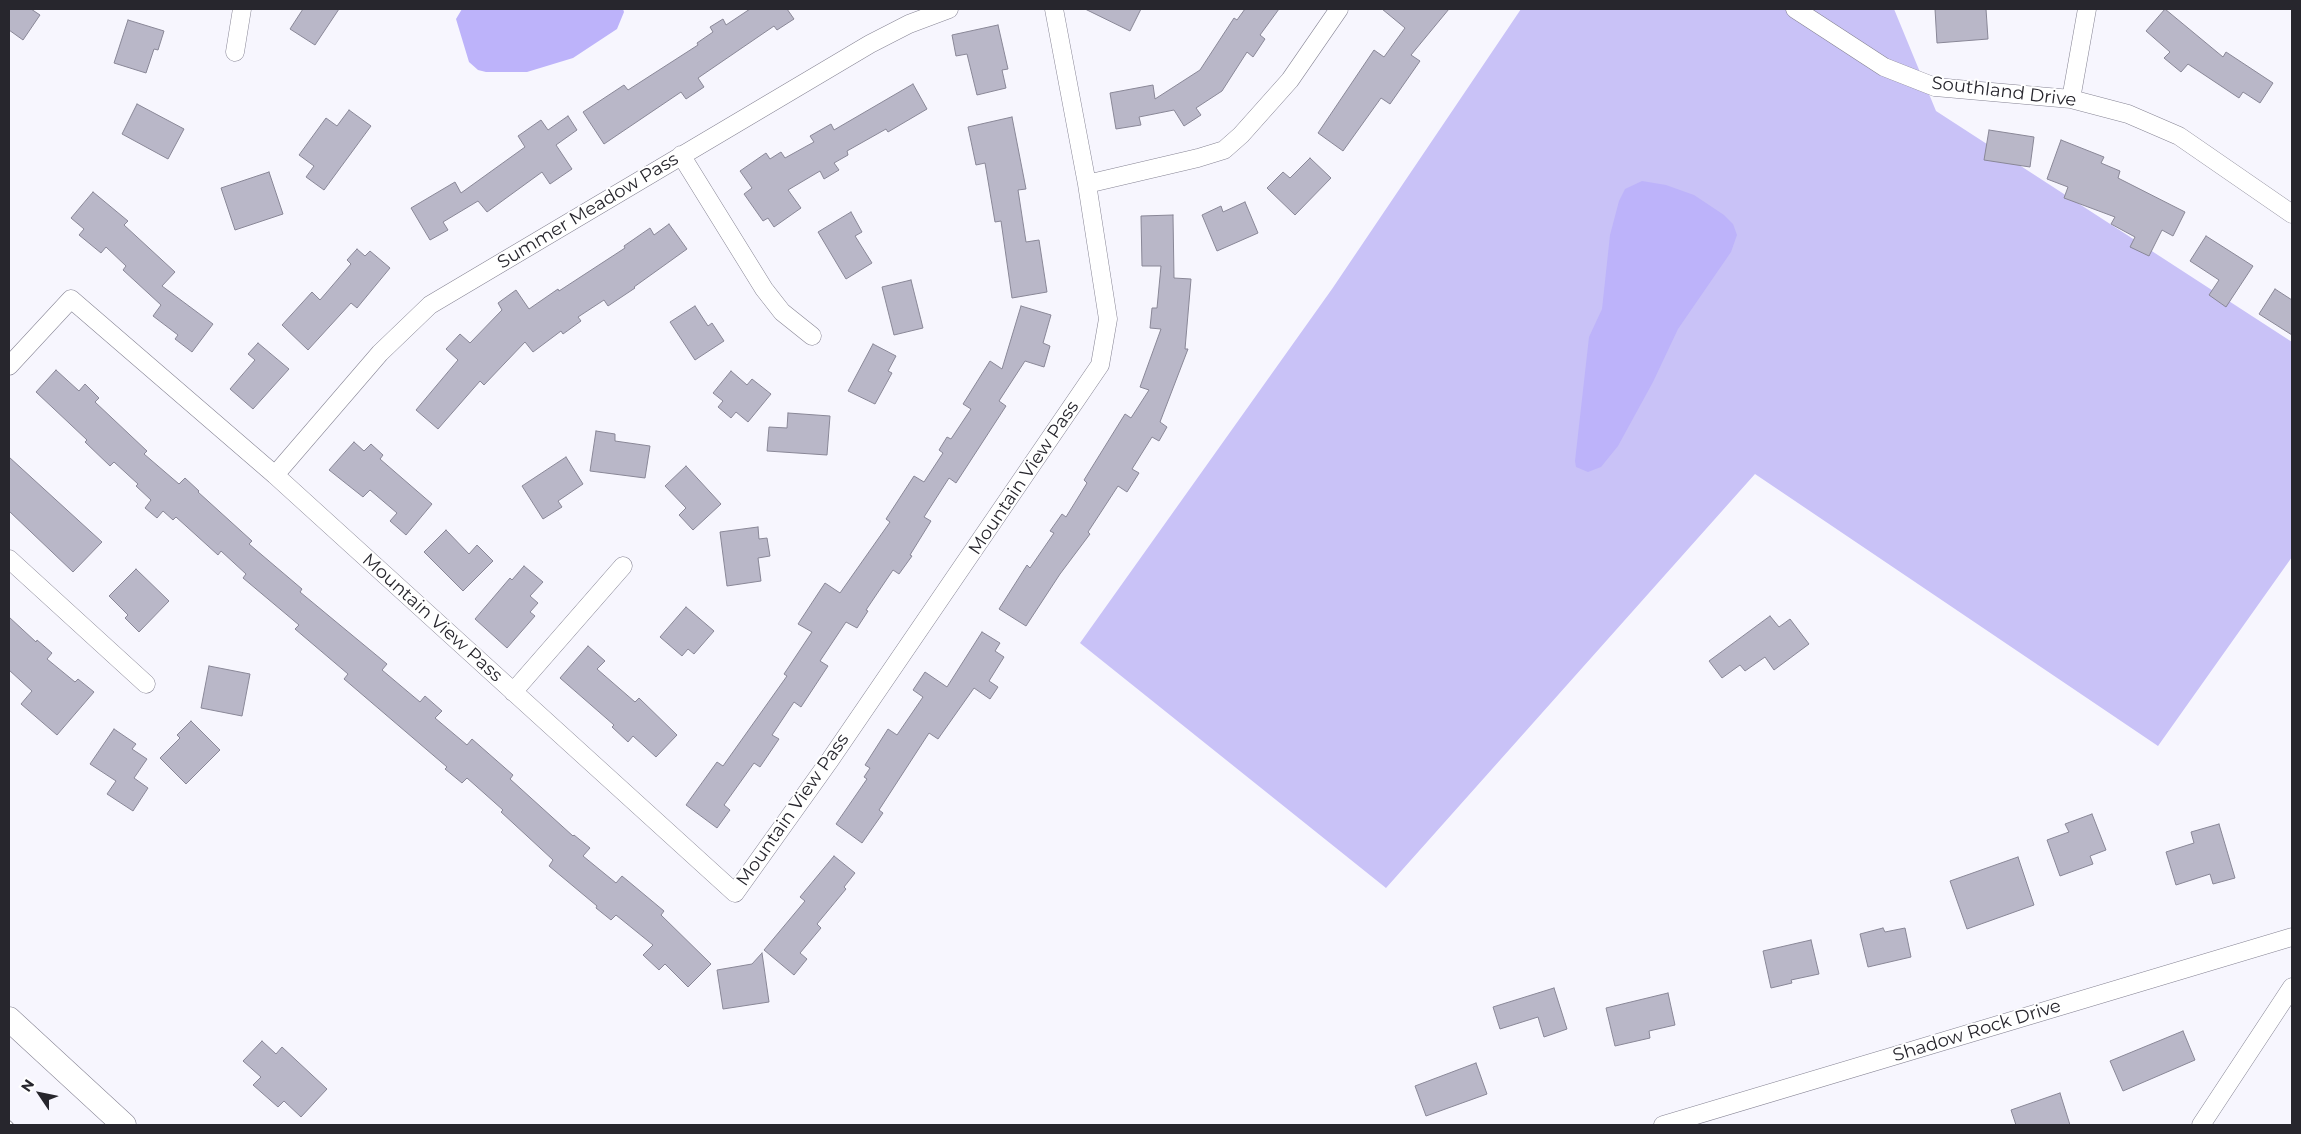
<!DOCTYPE html>
<html>
<head>
<meta charset="utf-8">
<style>
  body { margin:0 }
  #map { position:relative; width:2301px; height:1134px; overflow:hidden; background:#f7f6fe; font-family:Montserrat,sans-serif }
  canvas { display:block }
  .frame { position:absolute; inset:0; border:10px solid #27262d; pointer-events:none }
  .north { position:absolute; left:15px; top:1069px; width:50px; height:50px; -webkit-text-stroke:4px #fff; paint-order:stroke; rotate:304deg; font-size:14px; font-weight:700; line-height:20px; text-align:center; color:#27262d }
  .north::after { content:''; display:block; margin:auto; width:18px; height:22px; background:#27262d; clip-path:polygon(50% 0,100% 100%,50% 72%,0 100%) }
</style>
</head>
<body>
<div id="map">
<canvas width="2301" height="1134"></canvas>
<div class="frame"></div>
<div class="north">N</div>
</div>
<script>
const context = document.querySelector('canvas').getContext('2d');
context.lineJoin = 'round';
function paint(path, color) { context.fillStyle = color; context.fill(path, 'evenodd'); }
const toPath = rows => new Path2D(rows.map(r => 'M' + r).join(''));
function stroke(path, color, width, dash) { context.strokeStyle = color; context.lineWidth = width; context.lineCap = dash ? 'butt' : 'round'; context.setLineDash(dash || []); context.stroke(path); }
function write(font, color, halo, rows, align = 'center') {
  context.font = font + ' Montserrat,sans-serif'; context.lineWidth = 4; context.setLineDash([]); context.textBaseline = 'middle'; context.strokeStyle = halo; context.fillStyle = color; for (const [text, x, y, turn = 0] of rows) {
    context.save(); context.translate(x, y); context.rotate((+turn || 0) * Math.PI / 180); context.textAlign = isNaN(turn) ? turn : align; if (halo) context.strokeText(text, 0, 0); context.fillText(text, 0, 0); context.restore();
  }
}
const green = toPath([
  [1521,9,1894,9,1936,111,2292,342,2292,557,2158,746,1755,474,1386,888,1080,643,1332,289]
]);
const water = toPath([
  [462,9,623,9,624,12,617,29,573,58,527,72,486,72,478,70,469,62,456,19],
  [1642,181,1666,185,1694,195,1724,215,1733,224,1737,235,1731,252,1678,329,1653,382,1618,446,1601,467,1588,472,1576,467,1575,461,1589,337,1602,309,1610,235,1619,201,1625,189]
]);
const building = toPath([
  [9,9,31,9,40,15,23,40,9,30,9,9],
  [303,9,339,9,315,45,290,29,303,9],
  [750,9,787,9,794,19,777,30,774,26,698,78,704,87,686,99,681,92,604,144,583,112,624,85,628,90,698,45,697,43,713,32,710,27,723,19,726,25,750,9],
  [1085,9,1141,9,1130,31,1085,9],
  [1245,9,1279,9,1260,35,1265,39,1253,57,1247,52,1222,91,1196,108,1201,115,1184,126,1174,110,1139,117,1141,125,1116,129,1110,93,1153,85,1155,99,1200,70,1234,18,1237,20,1245,9],
  [1382,9,1449,9,1411,55,1420,61,1390,104,1381,98,1343,151,1318,133,1374,50,1384,57,1405,28,1382,9],
  [1935,9,1986,9,1988,39,1937,43,1935,9],
  [2165,9,2223,57,2226,52,2273,83,2260,103,2243,92,2239,98,2188,64,2181,72,2164,58,2170,52,2146,31,2165,9],
  [128,20,164,31,158,50,154,49,146,73,114,63,128,20],
  [998,25,1008,69,1002,70,1006,88,977,95,967,54,956,56,952,35,998,25],
  [913,84,927,109,888,132,886,129,847,151,848,155,834,163,839,170,824,179,820,171,788,190,801,208,774,227,768,218,763,221,744,194,752,188,740,171,766,153,770,159,781,152,785,158,814,142,810,136,831,124,834,130,913,84],
  [137,104,184,129,168,159,122,134,137,104],
  [349,110,371,126,324,190,306,177,314,166,299,155,326,118,337,126,349,110],
  [568,116,577,130,556,145,572,169,550,184,542,172,487,212,478,201,443,222,448,230,430,240,411,208,455,182,461,193,525,147,518,136,541,120,548,130,568,116],
  [1012,117,1026,189,1018,190,1026,242,1039,240,1047,292,1012,298,1001,221,995,222,985,163,976,165,968,127,1012,117],
  [1989,130,2034,137,2030,167,1984,160,1989,130],
  [2061,140,2104,157,2101,163,2120,171,2118,178,2185,212,2173,236,2162,230,2149,256,2130,247,2135,237,2111,224,2115,217,2064,198,2068,187,2047,179,2061,140],
  [1310,158,1331,178,1295,215,1267,188,1283,172,1290,178,1310,158],
  [269,172,283,214,235,230,221,188,269,172],
  [93,192,128,221,124,225,175,272,162,286,213,324,192,352,175,339,178,335,153,316,161,305,123,270,126,266,106,247,101,253,79,235,84,229,71,218,93,192],
  [1245,202,1258,233,1217,251,1202,215,1221,206,1223,212,1245,202],
  [851,212,862,232,855,236,872,263,846,279,818,232,851,212],
  [1173,215,1174,278,1191,279,1185,349,1188,349,1160,422,1167,427,1159,441,1152,437,1132,469,1139,473,1127,492,1118,486,1088,532,1090,534,1060,574,1026,626,999,609,1027,565,1030,568,1054,533,1050,531,1062,514,1066,517,1087,483,1084,480,1125,414,1131,418,1149,390,1140,387,1161,329,1150,328,1152,308,1157,308,1161,266,1142,266,1141,216,1173,215],
  [669,224,687,249,634,287,635,288,608,306,604,300,578,317,581,321,563,334,561,331,533,352,525,342,484,385,480,381,438,429,416,410,458,360,446,349,460,334,470,343,502,310,498,303,516,290,529,309,558,289,559,291,625,248,624,246,650,228,654,235,669,224],
  [2206,236,2253,266,2226,307,2209,295,2219,280,2190,261,2206,236],
  [357,249,365,256,370,251,390,268,357,308,351,303,308,350,282,325,312,292,320,300,351,264,347,260,357,249],
  [911,280,923,328,894,335,882,287,911,280],
  [2275,289,2292,300,2292,335,2259,314,2275,289],
  [695,306,708,326,712,323,724,341,695,360,670,322,695,306],
  [1021,306,1051,315,1043,343,1050,346,1044,367,1025,361,999,401,1006,406,956,483,949,478,924,517,931,521,910,555,912,556,899,574,893,570,866,610,868,611,857,628,846,622,820,661,828,666,801,707,794,702,772,735,779,739,760,767,754,763,724,805,730,810,717,828,686,805,717,762,723,766,787,676,784,674,812,632,798,624,825,583,840,593,890,522,886,519,914,476,924,482,943,453,939,450,947,437,951,439,971,409,963,404,990,361,1002,369,1021,306],
  [258,343,289,369,253,409,230,389,255,360,248,354,258,343],
  [873,344,896,356,888,371,892,373,875,404,848,391,873,344],
  [56,370,79,391,85,384,99,398,95,402,147,451,144,454,179,484,185,478,199,491,198,492,252,541,249,544,302,589,300,592,387,664,382,670,420,702,425,696,442,711,435,718,467,745,472,739,513,775,510,779,573,836,574,835,590,848,583,856,616,883,622,876,664,911,661,915,711,964,688,987,665,964,659,970,643,955,653,945,616,915,611,920,596,908,597,906,549,866,553,860,501,812,503,810,467,778,462,783,445,769,447,767,344,679,348,674,295,629,299,625,243,578,246,574,221,551,218,555,176,517,173,520,163,511,157,518,145,508,151,500,136,486,138,484,114,462,110,466,85,442,87,440,36,392,56,370],
  [731,371,747,385,752,379,771,394,748,422,736,412,731,418,718,407,723,401,713,393,731,371],
  [788,413,830,416,827,455,767,451,769,427,787,428,788,413],
  [596,431,615,434,615,441,650,446,645,478,590,471,596,431],
  [354,442,364,451,371,444,383,455,380,459,432,504,406,535,390,521,397,513,370,490,363,497,329,470,354,442],
  [9,457,102,542,73,572,9,511,9,457],
  [566,457,583,484,558,501,562,507,543,519,522,486,566,457],
  [686,466,721,504,693,530,679,515,686,508,665,486,686,466],
  [758,527,759,539,767,538,770,556,758,558,761,581,727,586,720,532,758,527],
  [446,530,469,554,477,545,493,561,463,591,424,552,446,530],
  [524,566,543,582,530,596,538,603,530,612,535,616,507,648,475,619,510,578,512,580,524,566],
  [136,569,169,601,139,632,125,618,128,615,109,596,136,569],
  [686,607,714,631,694,654,688,649,682,656,660,637,686,607],
  [1770,616,1779,627,1790,619,1809,644,1774,670,1765,657,1745,671,1740,665,1722,678,1709,661,1770,616],
  [9,617,36,642,37,640,52,653,47,659,75,682,78,679,94,692,57,735,21,704,32,691,9,670,9,617],
  [982,632,1000,643,995,651,1004,657,989,681,998,687,990,699,974,688,938,739,929,733,879,810,883,813,862,843,836,824,867,779,864,777,870,768,865,765,888,729,897,735,923,697,913,690,925,672,947,687,982,632],
  [588,646,605,661,597,669,635,702,639,698,677,735,656,757,633,736,628,742,612,727,614,725,560,678,588,646],
  [209,666,250,674,242,716,201,708,209,666],
  [191,721,220,750,186,784,160,758,180,738,177,735,191,721],
  [114,729,136,744,132,749,147,759,134,778,148,788,133,811,107,794,116,781,90,764,114,729],
  [2092,814,2106,850,2090,856,2093,864,2060,876,2047,840,2069,832,2065,824,2092,814],
  [2219,824,2235,878,2213,884,2210,874,2176,885,2166,852,2194,843,2191,832,2219,824],
  [834,856,855,873,844,887,846,889,817,924,821,928,800,953,807,959,794,975,764,950,805,901,800,897,834,856],
  [2018,857,2034,905,1967,929,1950,881,2018,857],
  [1883,928,1885,932,1905,928,1911,957,1868,967,1860,934,1883,928],
  [1811,940,1819,974,1791,980,1792,983,1771,988,1763,951,1811,940],
  [762,953,769,1002,723,1009,717,970,752,964,762,953],
  [1554,988,1567,1029,1544,1037,1538,1017,1500,1029,1493,1007,1554,988],
  [1668,993,1675,1025,1649,1031,1650,1038,1615,1046,1606,1008,1668,993],
  [2183,1031,2195,1060,2123,1091,2110,1061,2183,1031],
  [262,1041,276,1054,282,1047,327,1089,301,1117,284,1101,278,1107,253,1085,261,1077,243,1061,262,1041],
  [1476,1063,1487,1094,1426,1116,1415,1086,1476,1063],
  [2060,1093,2070,1125,2016,1125,2011,1110,2060,1093]
]);
const street = toPath([
  [1795,9,1884,67,1935,87,2071,99,2128,114,2179,136,2292,214],
  [235,52,242,9],
  [2071,99,2087,9],
  [681,155,764,289,782,312,812,336],
  [1087,184,1198,158,1224,150,1241,135,1290,80,1339,9],
  [9,366,71,299,275,475,735,893,830,760,1100,365,1108,319,1087,184,1054,9],
  [275,475,380,353,430,305,870,44,909,24,949,9],
  [9,559,146,684],
  [513,692,623,566],
  [1663,1125,2292,937],
  [2201,1125,2292,987]
]);
const secondary = toPath([
  [9,1019,124,1125]
]);
const rail = toPath([
  [9,1123,11,1125]
]);
const streetNames = [
  ["Southland Drive",2004,92,7],
  ["Summer Meadow Pass",588,211,-31],
  ["Mountain View Pass",1024,478,-56],
  ["Mountain View Pass",432,618,42],
  ["Mountain View Pass",793,810,-55],
  ["Shadow Rock Drive",1977,1031,-17]
];
paint(green, '#c9c2f7');
paint(water, '#bdb3fa');
paint(building, '#b9b7c8');
stroke(building, '#898797', 1);
stroke(street, '#868494', 19);
stroke(secondary, '#868494', 25);
stroke(street, '#fff', 18);
stroke(secondary, '#fff', 24);
stroke(rail, '#8a8991', 5.5);
stroke(rail, '#fff', 4, [11]);
write('18px', '#27262d', '#fff', streetNames);
</script>
</body>
</html>
